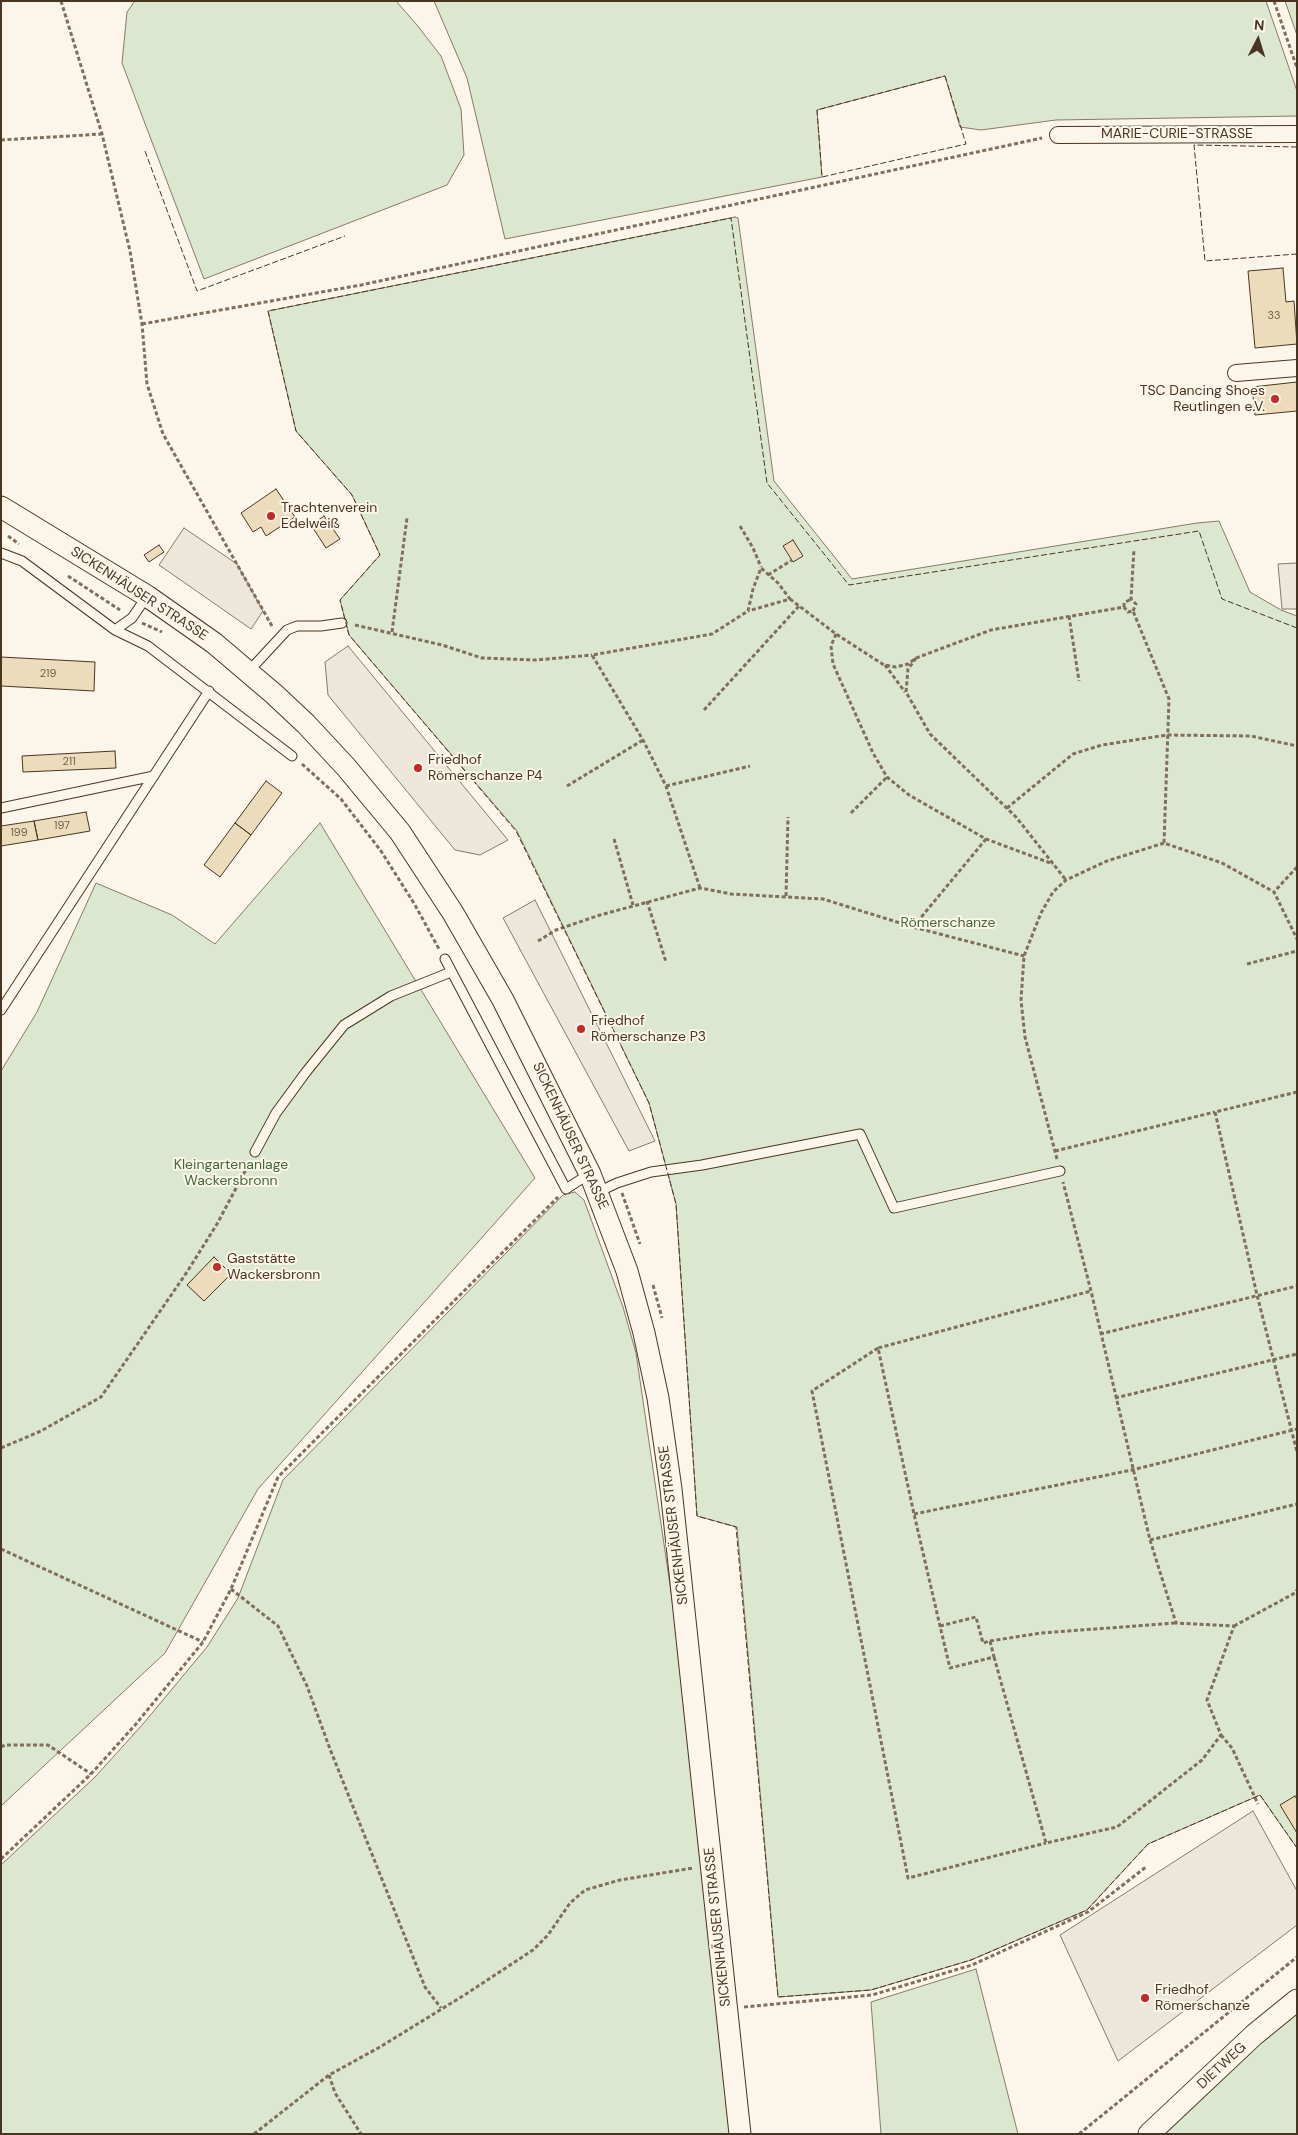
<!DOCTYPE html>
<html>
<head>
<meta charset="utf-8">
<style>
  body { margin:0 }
  #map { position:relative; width:1298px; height:2135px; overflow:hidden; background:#fbf6e9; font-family:"DM Sans",sans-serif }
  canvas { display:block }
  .frame { position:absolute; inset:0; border:2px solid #4a3520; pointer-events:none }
  .north { position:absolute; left:1233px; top:15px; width:50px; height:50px; -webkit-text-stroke:4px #fbf6e9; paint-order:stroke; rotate:5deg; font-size:14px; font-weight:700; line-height:20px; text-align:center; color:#4a3520 }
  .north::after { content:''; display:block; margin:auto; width:18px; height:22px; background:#4a3520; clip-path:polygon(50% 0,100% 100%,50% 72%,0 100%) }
</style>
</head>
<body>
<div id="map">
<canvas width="1298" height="2135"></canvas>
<div class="frame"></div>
<div class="north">N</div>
</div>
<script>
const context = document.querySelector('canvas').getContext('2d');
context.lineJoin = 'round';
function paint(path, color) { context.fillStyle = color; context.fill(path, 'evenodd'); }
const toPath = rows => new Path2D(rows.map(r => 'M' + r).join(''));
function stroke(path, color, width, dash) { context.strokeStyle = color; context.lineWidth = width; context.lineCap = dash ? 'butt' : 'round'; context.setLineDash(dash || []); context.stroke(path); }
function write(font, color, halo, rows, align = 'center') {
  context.font = font + ' "DM Sans",sans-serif'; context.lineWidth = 4; context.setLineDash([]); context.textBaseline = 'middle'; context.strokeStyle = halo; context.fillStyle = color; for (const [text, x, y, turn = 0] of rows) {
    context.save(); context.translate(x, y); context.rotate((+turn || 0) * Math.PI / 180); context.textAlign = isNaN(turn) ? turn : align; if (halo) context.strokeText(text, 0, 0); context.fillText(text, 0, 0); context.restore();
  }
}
const green = toPath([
  [135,1,396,1,417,25,441,56,461,109,464,155,447,185,204,279,122,63,127,12,135,1],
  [434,1,1266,1,1297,91,1297,116,1056,120,981,130,960,127,945,76,817,110,822,177,505,239,467,78,434,1],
  [1285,1,1297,1,1297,35,1285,1],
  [735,217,738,218,774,481,852,579,1197,523,1219,521,1250,592,1281,610,1297,616,1297,1848,1260,1795,1148,1844,1087,1910,971,1960,871,1990,778,1997,737,1527,697,1516,676,1204,649,1103,517,831,349,635,340,600,380,555,352,495,296,431,268,311,735,217],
  [320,823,535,1178,258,1489,165,1653,1,1806,1,1071,37,1012,96,883,172,915,215,944,320,823],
  [575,1192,584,1200,623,1307,636,1353,711,1865,740,2134,1,2134,1,1865,95,1777,143,1724,207,1647,238,1598,283,1480,563,1195,575,1192],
  [976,1969,1018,2134,881,2134,871,2002,976,1969],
  [1297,2003,1297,2134,1150,2134,1297,2003]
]);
const parking = toPath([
  [184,528,237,564,263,611,251,629,159,565,184,528],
  [1297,563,1297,609,1282,609,1278,564,1297,563],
  [348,646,508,840,480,855,455,850,328,695,325,662,348,646],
  [535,900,655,1141,629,1151,503,918,535,900],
  [1253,1811,1297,1891,1297,1925,1118,2061,1060,1935,1253,1811]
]);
const building = toPath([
  [1283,268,1286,302,1294,301,1297,344,1255,348,1248,271,1283,268],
  [1297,382,1297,411,1255,415,1252,387,1297,382],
  [276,489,295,517,266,536,261,527,253,532,241,513,276,489],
  [324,516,340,539,326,548,311,525,324,516],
  [793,540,803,556,793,562,783,546,793,540],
  [159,545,164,552,149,562,144,555,159,545],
  [1,657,95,662,94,691,1,686,1,657],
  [115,751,116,768,23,772,22,756,115,751],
  [266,781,282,793,251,835,235,823,266,781],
  [86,812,90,831,38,840,34,821,86,812],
  [34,821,38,840,1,846,1,826,34,821],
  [235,823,251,835,220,877,204,865,235,823],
  [214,1257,231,1274,204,1301,187,1285,214,1257],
  [1295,1796,1297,1799,1297,1833,1280,1805,1295,1796]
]);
const path = toPath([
  [61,1,102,134,130,251,142,324,147,384,163,434,272,626],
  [1274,1,1297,68],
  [1,140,102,134],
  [142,324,361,285,1042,138],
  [740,526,753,548,761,567],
  [8,536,19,544],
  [768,575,792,560],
  [68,576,120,610],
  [790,599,836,634,884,665,896,667,908,664,916,658,908,669,906,692,930,734,1016,817,1066,880],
  [1124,607,1124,603,1131,599],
  [1133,611,1136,604,1131,599,1134,549],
  [1069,616,1079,681],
  [142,623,162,632],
  [355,625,442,645,482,658,536,660,592,655],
  [392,632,407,518],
  [836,634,831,646,833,664,873,753,887,777,909,795,986,839,1053,864],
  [916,658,991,630,1124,607,1128,612,1133,611,1169,699,1164,843,1222,863,1274,892],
  [885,665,905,692],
  [704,710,799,606],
  [302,764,341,799,381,851,415,905,439,949],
  [567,786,643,740],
  [666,786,750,766],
  [1007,808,1073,754,1102,745,1167,735,1251,736,1297,746],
  [851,813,887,777],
  [614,839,633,905],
  [1297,867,1274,892,1297,939],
  [700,888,666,786,643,740,592,655,712,634,748,611,753,589,761,568,778,583,790,599,748,611],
  [786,896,788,817],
  [647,901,666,962],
  [913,927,986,839],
  [538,941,556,930,600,915,700,888,731,894,823,899,913,927,1024,956],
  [1247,964,1297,951],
  [1297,1092,1215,1112,1257,1295,1297,1452],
  [1055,1151,1215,1112],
  [1057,1159,1025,1037,1021,1000,1024,956,1041,913,1053,892,1066,880,1107,861,1164,843],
  [622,1193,640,1244],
  [653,1285,662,1318],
  [1100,1334,1297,1286],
  [878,1348,812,1391,908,1878,1046,1843],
  [1115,1398,1297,1354],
  [1,1448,41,1431,101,1397,187,1272,217,1224,250,1162],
  [914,1514,1132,1470,1297,1429],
  [1150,1540,1297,1504],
  [1,1549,203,1642],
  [231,1589,278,1626,307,1686,330,1749,425,1987,441,2008],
  [940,1626,976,1617,983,1643,990,1641,994,1657,950,1668,940,1626,914,1514,878,1348,1091,1291],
  [1234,1626,1295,1593,1297,1590],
  [990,1641,1041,1633,1176,1623],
  [994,1657,1046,1843,1117,1827,1202,1760,1221,1735,1207,1700,1234,1626,1176,1623,1150,1540,1091,1291,1063,1182],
  [1221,1735,1232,1748,1258,1804],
  [1,1747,5,1745,48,1745,91,1774],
  [1,1859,91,1774,136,1724,203,1642,231,1589,278,1477,558,1197],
  [744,2007,872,1995,972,1965,1088,1912,1146,1867],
  [329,2075,335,2093,361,2134],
  [254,2134,329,2075,380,2047,466,1994,533,1950,548,1935,570,1903,585,1890,620,1880,693,1868],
  [1079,2134,1297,1957]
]);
const service = toPath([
  [1,553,22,561,115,630,132,618,147,596],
  [115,630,148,646,292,756],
  [249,671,287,630,297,626,321,626,342,623],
  [1,808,154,776],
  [445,959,566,1189,589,1174],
  [1,1010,209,691],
  [255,1152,276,1113,306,1072,344,1025,391,996,451,972],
  [598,1192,617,1183,651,1172,702,1165,860,1134,894,1208,1060,1171]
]);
const minor = toPath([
  [1058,135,1297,134],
  [1236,373,1297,368]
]);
const tertiary = toPath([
  [1,507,147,596,214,643,274,694,306,724,346,767,400,832,453,913,503,1000,590,1174,627,1271,644,1333,658,1398,671,1489,740,2134],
  [1149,2134,1254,2035,1297,2000]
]);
const fence = toPath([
  [945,76,966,144,822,177,817,110,945,76],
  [1297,147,1194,145,1205,261,1297,254],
  [145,151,197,291,345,236],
  [1297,628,1222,599,1199,531,849,585,767,483,731,218,268,311,296,431,352,495,380,555,340,600,349,635,516,831,649,1103,676,1204,697,1516,736,1527,778,1997,871,1990,971,1960,1087,1910,1148,1844,1260,1795,1297,1848]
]);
const markers = [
  [1275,399,5,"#c62828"],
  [271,516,5,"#c62828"],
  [418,768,5,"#c62828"],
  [581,1029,5,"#c62828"],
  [217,1267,5,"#c62828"],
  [1145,1998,5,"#c62828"]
];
const numberNames = [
  ["33",1274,316],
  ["219",48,674],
  ["211",69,762],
  ["197",62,826],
  ["199",19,833]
];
const streetNames = [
  ["MARIE-CURIE-STRASSE",1177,134],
  ["SICKENHÄUSER STRASSE",139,594,33],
  ["SICKENHÄUSER STRASSE",570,1136,65],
  ["SICKENHÄUSER STRASSE",674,1525,-97],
  ["SICKENHÄUSER STRASSE",718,1927,-96],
  ["DIETWEG",1222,2066,-43]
];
const poiNames = [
  ["TSC Dancing Shoes",1265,391,"right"],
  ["Reutlingen e.V.",1265,407,"right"],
  ["Trachtenverein",281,508],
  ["Edelweiß",281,524],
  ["Friedhof",428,760],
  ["Römerschanze P4",428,776],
  ["Friedhof",591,1021],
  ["Römerschanze P3",591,1037],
  ["Gaststätte",227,1259],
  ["Wackersbronn",227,1275],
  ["Friedhof",1155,1990],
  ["Römerschanze",1155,2006]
];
const parkNames = [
  ["Römerschanze",948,923],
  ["Kleingartenanlage",231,1165],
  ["Wackersbronn",231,1181]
];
paint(green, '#dce7d0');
stroke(green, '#887966', 1);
paint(parking, '#ede7d9');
stroke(parking, '#887966', 1);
paint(building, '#ecdcbc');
stroke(building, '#4a3520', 1);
stroke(service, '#4a3520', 11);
stroke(minor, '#4a3520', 18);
stroke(tertiary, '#4a3520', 23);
stroke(path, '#7f6f5c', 3, [4, 2.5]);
stroke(service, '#fbf6e9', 9);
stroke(minor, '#fbf6e9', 16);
stroke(tertiary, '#fbf6e9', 21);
stroke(fence, '#4a3520', 1, [6, 2.5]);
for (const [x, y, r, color] of markers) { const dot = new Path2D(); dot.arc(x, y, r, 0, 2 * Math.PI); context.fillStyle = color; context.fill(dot); stroke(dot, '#fbf6e9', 2); }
write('11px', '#725f47', null, numberNames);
write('14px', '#4a3520', '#fbf6e9', streetNames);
write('14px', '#4a3520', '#fbf6e9', poiNames, 'left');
write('14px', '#436837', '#fbf6e9', parkNames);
</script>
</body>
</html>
